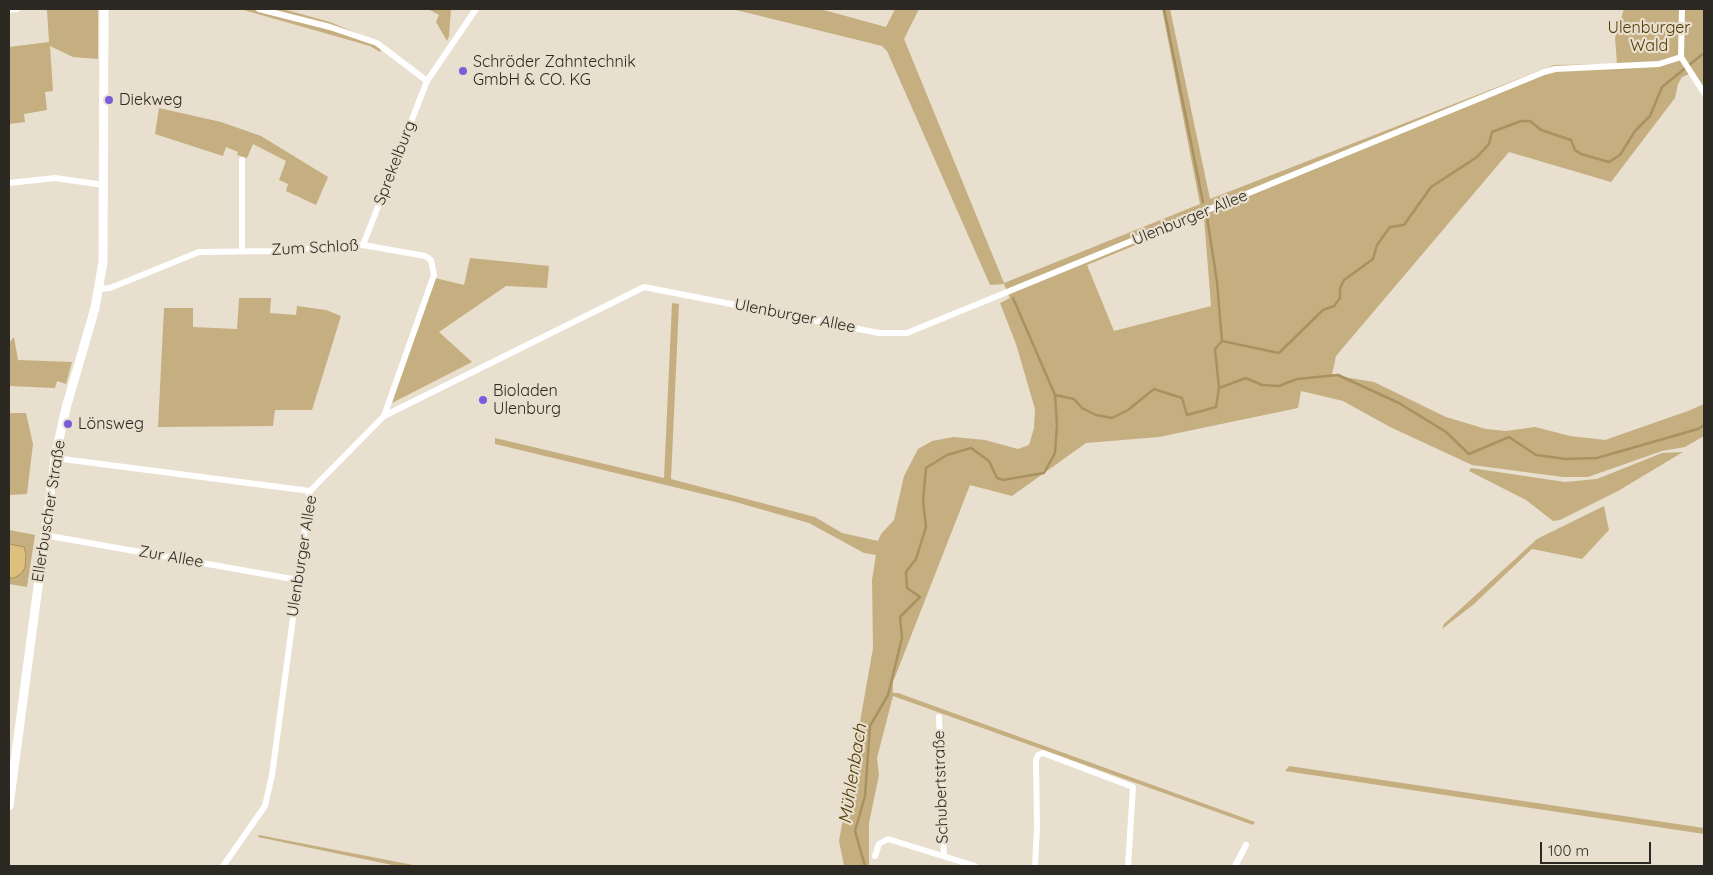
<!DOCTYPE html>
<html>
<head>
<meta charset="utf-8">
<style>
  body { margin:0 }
  #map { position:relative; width:1713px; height:875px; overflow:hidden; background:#e8dfce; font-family:Quicksand,sans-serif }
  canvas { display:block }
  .frame { position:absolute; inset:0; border:10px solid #2c2922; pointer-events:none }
  .scale { position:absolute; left:1540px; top:842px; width:111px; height:22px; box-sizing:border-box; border:2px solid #2c2922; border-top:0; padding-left:6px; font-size:15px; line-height:18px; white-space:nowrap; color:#2c2922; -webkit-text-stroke:4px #e8dfce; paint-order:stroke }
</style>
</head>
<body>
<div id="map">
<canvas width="1713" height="875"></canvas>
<div class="frame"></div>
<div class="scale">100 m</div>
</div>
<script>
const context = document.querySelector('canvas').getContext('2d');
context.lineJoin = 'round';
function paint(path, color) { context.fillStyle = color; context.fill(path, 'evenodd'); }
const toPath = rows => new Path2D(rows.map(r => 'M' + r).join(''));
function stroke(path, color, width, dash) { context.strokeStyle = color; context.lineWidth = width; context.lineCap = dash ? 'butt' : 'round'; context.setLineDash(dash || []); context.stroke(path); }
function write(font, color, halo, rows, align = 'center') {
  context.font = font + ' Quicksand,sans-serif'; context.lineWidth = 4.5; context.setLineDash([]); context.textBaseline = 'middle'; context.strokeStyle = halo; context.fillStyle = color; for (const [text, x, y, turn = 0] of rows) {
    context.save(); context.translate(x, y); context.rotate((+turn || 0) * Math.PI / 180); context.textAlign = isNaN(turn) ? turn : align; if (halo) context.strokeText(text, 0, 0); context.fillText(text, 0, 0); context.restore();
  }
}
const green = toPath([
  [58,9,98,9,98,59,73,57,50,46,53,91,45,92,47,110,24,114,25,122,9,124,9,47,49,42,47,10],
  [240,9,283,9,330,22,385,45,380,52,370,46],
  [428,9,451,9,449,36,447,41,436,22,439,15],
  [732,9,820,9,886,27,895,9,919,9,904,39,1004,283,1200,204,1162,9,1170,9,1210,199,1554,65,1617,64,1615,38,1624,9,1704,9,1704,88,1694,72,1682,77,1678,84,1675,98,1611,182,1509,152,1336,356,1332,375,1374,382,1446,417,1486,429,1506,431,1535,427,1570,436,1605,440,1688,411,1704,404,1704,436,1685,447,1662,451,1588,477,1563,477,1472,465,1390,427,1343,401,1301,391,1298,408,1159,437,1086,443,1012,496,970,485,893,682,893,693,898,693,1255,822,1253,825,893,696,877,758,879,775,869,823,869,866,844,866,839,841,873,648,872,580,876,555,864,553,809,523,732,501,495,444,495,438,664,478,672,303,679,304,671,479,815,517,842,533,878,541,881,534,894,520,904,476,918,449,932,441,954,437,985,440,1018,449,1029,445,1034,428,1035,409,1016,344,1000,303,1010,298,1004,284,990,285,887,51,882,46],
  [1204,217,1211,306,1114,331,1087,265],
  [159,108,221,122,261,136,328,177,316,205,286,191,288,184,279,180,286,161,253,144,247,158,237,155,238,152,226,147,223,156,155,134],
  [470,258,549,266,547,288,506,286,439,332,472,362,392,403,435,278,464,285],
  [239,298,271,298,270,313,296,315,297,306,326,310,341,316,312,410,275,410,273,426,158,427,164,308,193,308,193,327,237,329],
  [14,337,18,360,72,362,66,384,57,381,55,388,9,386,9,343],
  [9,413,26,413,33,444,27,494,9,495],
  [1683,452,1618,491,1560,520,1553,521,1526,500,1469,471,1471,468,1565,482,1597,479,1662,453],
  [1604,506,1609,530,1582,559,1532,549,1474,604,1442,629,1444,624,1537,539],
  [9,530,35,535,27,587,9,584],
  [1289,766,1704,828,1704,834,1285,771],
  [259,835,418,866,397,866,258,837]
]);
const water = toPath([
  [9,544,24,547,26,554,25,568,21,574,14,578,9,578,9,544]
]);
const stream = toPath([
  [1164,9,1203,202],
  [1207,217,1217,282,1222,341],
  [1013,298,1055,395],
  [1219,388,1246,378,1262,385,1279,386,1297,379,1338,375,1399,403,1446,432,1469,454,1509,437,1536,455,1566,459,1597,458,1698,429,1704,425],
  [865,866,855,831,865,796,870,726,888,695,902,638,900,617,920,597,907,588,906,572,916,559,926,527,923,500,926,468,947,455,971,448,989,461,997,478,1003,480,1044,473,1055,453,1057,425,1055,395,1074,399,1082,408,1096,415,1112,418,1128,410,1154,389,1182,398,1187,415,1216,407,1219,388,1215,349,1222,341,1279,353,1323,310,1334,306,1340,298,1340,288,1344,280,1373,259,1377,245,1390,227,1404,225,1431,187,1477,157,1489,144,1492,132,1521,121,1530,121,1541,130,1571,140,1575,150,1581,154,1609,162,1620,155,1635,131,1650,116,1662,87,1704,53]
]);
const minor = toPath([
  [259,9,330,27,377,43,427,81],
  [1682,9,1681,57,1704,93],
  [9,10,17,9],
  [242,160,242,250],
  [9,183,55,178,104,185],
  [363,245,427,81,476,9],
  [99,289,110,288,199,252,274,251,363,245,425,256,431,260,434,275,384,416],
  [55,458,310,491],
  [44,535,298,580],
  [939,717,944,856],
  [875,856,879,844,888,839,975,866],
  [223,866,265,806,272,775,310,491,384,416,644,287,879,333,907,333,1544,72,1555,69,1659,64,1681,57],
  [1035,866,1037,828,1036,760,1038,755,1043,753,1133,787,1128,866],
  [1235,866,1246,845]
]);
const secondary = toPath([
  [9,806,55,458,66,408,95,308,103,262,104,9]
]);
const markers = [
  [463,71,5,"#785ed9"],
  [109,100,5,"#785ed9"],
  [483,400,5,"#785ed9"],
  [68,424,5,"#785ed9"]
];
const parkNames = [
  ["Ulenburger",1649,28],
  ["Wald",1649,46]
];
const poiNames = [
  ["Schröder Zahntechnik",473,62],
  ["GmbH & CO. KG",473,80],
  ["Diekweg",119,100],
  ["Bioladen",493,391],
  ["Ulenburg",493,409],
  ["Lönsweg",78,424]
];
const streetNames = [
  ["Sprekelburg",395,163,-69],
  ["Ulenburger Allee",1190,218,-22],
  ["Zum Schloß",315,248,-3],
  ["Ulenburger Allee",795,316,11],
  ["Ellerbuscher Straße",49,511,-81],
  ["Ulenburger Allee",302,556,-81],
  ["Zur Allee",171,557,10],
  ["Schubertstraße",941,787,-92]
];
const waterNames = [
  ["Mühlenbach",853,774,-81]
];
paint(green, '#c5af81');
paint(water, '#debf7c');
stroke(water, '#a99261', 1);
stroke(stream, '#a99261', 2.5);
stroke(minor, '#fff', 6);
stroke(secondary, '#fff', 9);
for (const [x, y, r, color] of markers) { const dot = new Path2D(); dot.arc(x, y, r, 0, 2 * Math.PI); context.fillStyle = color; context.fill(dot); stroke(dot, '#e8dfce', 2); }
write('16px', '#503b02', '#e8dfce', parkNames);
write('16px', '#2c2922', '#e8dfce', poiNames, 'left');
write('16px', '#2c2922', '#e8dfce', streetNames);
write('italic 18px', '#4e3900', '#e8dfce', waterNames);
</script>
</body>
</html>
